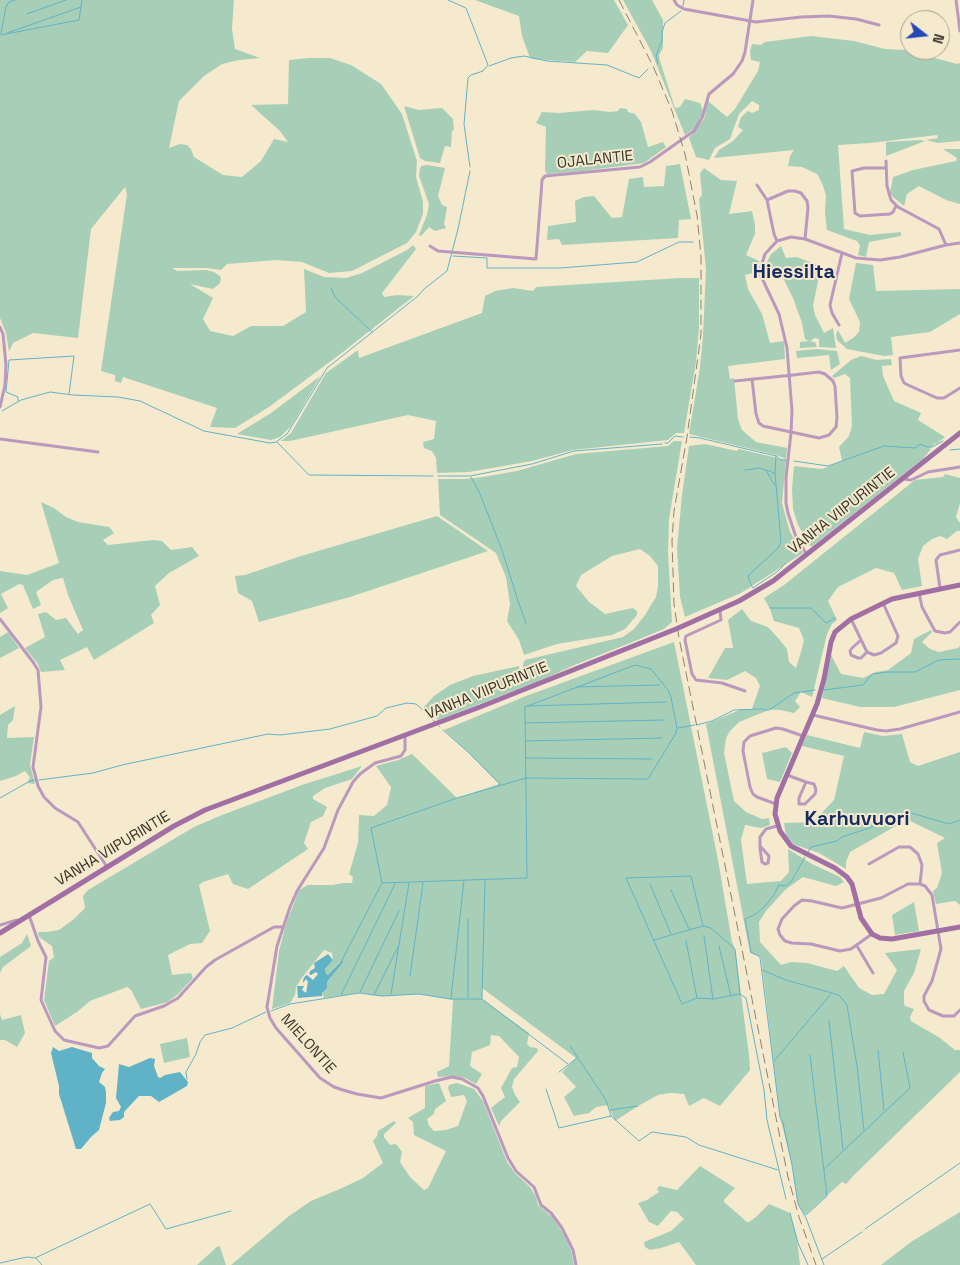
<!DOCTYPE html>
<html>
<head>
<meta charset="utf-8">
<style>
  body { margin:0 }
  #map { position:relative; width:960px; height:1265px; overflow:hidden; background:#f5eacd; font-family:"Space Grotesk",sans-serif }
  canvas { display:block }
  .north { position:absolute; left:900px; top:10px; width:50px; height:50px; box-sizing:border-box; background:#f5eacd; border:1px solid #aba28c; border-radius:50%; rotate:106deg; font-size:14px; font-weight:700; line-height:20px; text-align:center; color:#3b362b }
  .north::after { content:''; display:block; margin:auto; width:18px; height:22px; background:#2548b7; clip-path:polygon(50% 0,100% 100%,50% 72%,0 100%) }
</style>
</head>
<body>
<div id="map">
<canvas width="960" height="1265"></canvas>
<div class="north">N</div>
</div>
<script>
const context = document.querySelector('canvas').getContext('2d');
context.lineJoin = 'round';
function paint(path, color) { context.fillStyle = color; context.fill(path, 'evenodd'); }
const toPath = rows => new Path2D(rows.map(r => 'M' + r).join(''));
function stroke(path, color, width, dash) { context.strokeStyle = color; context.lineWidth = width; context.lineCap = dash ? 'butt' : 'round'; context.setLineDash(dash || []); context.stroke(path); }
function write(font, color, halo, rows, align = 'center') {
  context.font = font + ' "Space Grotesk",sans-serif'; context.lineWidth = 4; context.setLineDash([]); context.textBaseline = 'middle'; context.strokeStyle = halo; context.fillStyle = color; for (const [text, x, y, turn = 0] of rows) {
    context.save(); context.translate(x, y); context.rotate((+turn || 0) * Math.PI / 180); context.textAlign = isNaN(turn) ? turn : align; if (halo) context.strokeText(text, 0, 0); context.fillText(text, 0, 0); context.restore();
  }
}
const green = toPath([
  [0,0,234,0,232,29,235,49,260,58,239,60,222,64,204,76,179,101,169,148,180,144,187,145,191,149,194,157,223,175,242,177,261,161,274,139,288,142,280,131,251,105,288,104,289,60,309,58,330,58,351,65,381,84,402,114,417,161,416,177,423,202,423,214,416,232,407,243,352,271,329,273,302,262,276,260,227,264,221,270,207,268,172,268,177,271,206,270,214,272,220,276,221,279,220,283,213,289,190,284,213,298,203,319,210,331,233,336,251,326,283,326,306,312,304,269,324,277,346,278,362,273,407,250,413,245,416,249,382,293,384,297,397,295,414,296,339,355,269,407,235,428,210,427,217,408,123,377,121,383,115,381,115,375,101,371,127,194,125,187,91,229,78,338,33,333,13,343,9,352,6,333,0,318],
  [475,0,614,0,628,25,608,53,587,51,575,62,533,59,530,58,522,36,519,16],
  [623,0,652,0,663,20,663,48,659,55,660,61,675,108,680,107,685,99,700,103,703,111,700,119,695,128,685,135,651,51],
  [811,36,854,41,885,49,905,50,957,64,960,63,960,141,938,143,926,140,938,138,937,135,870,143,838,145,844,229,870,235,901,232,901,236,869,242,866,257,858,255,860,246,857,241,827,230,825,212,826,195,822,183,817,174,802,167,788,166,790,156,794,150,714,158,719,150,733,141,743,130,738,127,741,117,748,111,752,113,759,110,759,105,752,101,739,114,730,139,715,148,709,160,696,157,689,138,704,119,708,101,727,117,735,109,758,71,760,62,751,60,750,51,752,44,761,45,765,42],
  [404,106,419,110,442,108,453,119,454,131,452,130,451,147,445,146,440,163,425,161,420,158],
  [620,108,627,109,628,112,635,114,641,122,648,147,663,142,666,147,644,163,582,171,547,174,545,171,546,127,536,123,542,112,559,113,594,110,610,112,618,111],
  [920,140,925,141,886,156,886,142],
  [943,149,960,149,960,204,946,200,919,186,907,194,904,206,894,198,890,193,893,177,913,170,956,161,957,158],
  [680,164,691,219,679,220,678,238,562,245,559,239,547,240,548,226,576,222,575,201,584,197,594,196,612,218,622,217,629,179,643,177,644,187,664,186,666,166],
  [427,165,445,168,438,196,442,205,447,207,444,224,446,228,435,231,429,227,421,236,419,235,427,215,429,204,419,176,420,169,421,166],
  [704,168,721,180,737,181,729,214,752,211,755,225,755,234,746,255,759,261,758,272,745,275,748,289,762,314,770,343,784,341,785,359,728,366,730,379,734,378,738,419,742,430,756,442,787,448,786,459,776,455,689,434,700,367,703,335,706,269,699,199,702,195,700,173],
  [781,246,786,258,796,257,821,266,813,306,815,315,824,333,833,328,836,348,819,347,819,339,815,338,810,341,815,342,817,347,800,348,800,342,809,341,805,339,802,323,793,298,779,270,766,271,767,262,771,254],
  [856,263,873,265,876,291,960,289,960,314,930,332,891,337,893,355,884,356,847,349,837,340,836,334,838,330,845,343,853,338,859,332,860,322,849,299],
  [680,278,699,278,699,329,696,362,684,433,676,433,668,440,573,450,532,461,469,472,437,473,436,458,432,451,424,448,423,442,434,439,436,421,408,415,290,441,281,441,291,433,326,373,358,350,359,358,482,313,485,296,495,291,513,288,533,291,536,287],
  [817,349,837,351,840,364,831,370,829,355,797,358,796,351],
  [861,356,877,360,891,359,892,365,882,366,883,376,894,401,921,413,918,420,945,437,936,444,935,443,933,446,929,448,931,449,923,459,811,547,798,525,793,509,792,489,794,466,822,469,842,461,839,447,849,436,852,426,850,378,845,374,834,378,832,376,851,360],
  [319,377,320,377,291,426,280,437,271,440,237,434,271,413],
  [674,441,682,441,669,519,668,553,672,622,664,629,635,641,577,664,542,680,438,720,424,707,434,696,450,685,473,676,519,666,520,678,523,677,523,664,525,660,623,637,634,629,645,615,656,597,658,587,658,566,650,556,640,549,612,556,581,575,576,586,589,602,605,614,633,608,637,611,637,615,625,629,612,635,557,644,524,655,519,640,507,621,510,604,506,577,496,553,440,515,438,479,465,479,483,477,517,471,576,454,668,446],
  [705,444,737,451,739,449,786,460,782,503,790,532,803,553,741,593,685,617,680,597,677,548,682,495,689,446],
  [945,474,960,478,960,503,956,517,960,523,960,531,957,531,947,539,940,536,932,539,923,546,918,559,922,586,902,590,894,573,876,568,838,587,828,601,837,620,832,624,827,634,812,697,801,692,795,701,800,707,794,713,780,710,752,709,760,686,756,678,745,671,727,680,708,678,725,648,733,648,728,620,742,609,751,621,768,627,778,638,787,649,789,662,796,668,801,652,804,640,799,628,774,621,770,609,764,598,784,585,915,480,943,477],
  [41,502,54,508,66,517,78,522,109,527,114,533,103,540,108,545,153,540,162,541,171,550,192,547,199,556,169,573,155,586,160,605,151,615,154,623,94,660,87,647,60,660,65,670,41,672,38,664,25,648,45,637,38,614,46,612,56,620,66,618,78,634,83,630,68,595,63,578,53,580,36,592,41,605,33,609,23,585,19,584,1,594,8,608,0,613,0,571,27,575,59,563],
  [437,516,488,551,350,597,259,622,252,601,238,593,235,576,245,575,301,556],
  [931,630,932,632,922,642,930,649,939,652,958,648,960,646,960,690,894,707,860,707,822,698,831,655,841,674,863,678,876,672,888,670,911,653,914,639],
  [8,632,19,648,0,658,0,637],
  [674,642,718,860,732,942,735,949,749,1055,750,1070,720,1106,704,1098,689,1106,684,1094,670,1093,658,1095,638,1106,615,1121,608,1105,596,1107,589,1113,574,1116,564,1097,576,1087,562,1072,576,1058,482,988,482,999,529,1033,527,1044,530,1047,537,1048,538,1051,514,1079,512,1087,515,1095,520,1102,501,1121,499,1126,491,1108,505,1097,501,1088,512,1068,517,1067,519,1057,499,1036,491,1035,490,1045,472,1052,470,1066,482,1074,476,1084,465,1078,455,1076,438,1077,437,1072,449,1066,453,1000,419,994,382,996,359,993,324,998,322,993,326,984,336,970,341,960,328,975,326,974,325,969,333,960,332,953,324,950,301,979,296,987,295,995,290,1003,272,1009,279,951,286,924,299,890,308,885,332,885,343,883,352,883,353,877,349,874,358,843,359,815,374,816,387,805,391,787,376,766,398,760,412,754,457,798,499,784,468,752,444,730,526,696],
  [15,706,13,720,8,725,7,738,34,737,30,765,35,784,27,783,30,777,25,771,16,776,0,781,0,715],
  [742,709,769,710,739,722,730,731,726,738,724,753,734,801,746,812,762,819,769,818,770,825,761,828,745,825,741,840,747,884,781,881,789,872,788,849,812,864,840,877,844,882,836,886,803,877,785,890,766,911,759,922,760,942,781,965,791,962,807,963,837,971,844,966,859,988,872,995,884,994,897,970,885,953,921,949,914,973,904,991,904,1003,905,1006,914,1009,910,1017,911,1021,940,1038,955,1050,960,1050,960,1072,852,1177,848,1182,846,1184,842,1182,805,1215,798,1204,792,1165,780,1117,761,957,750,953,706,724],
  [864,732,883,736,902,734,910,762,918,766,960,752,960,905,955,901,936,904,933,891,937,888,942,873,937,843,945,838,898,815,896,826,850,852,846,862,846,869,819,853,793,844,786,836,784,823,813,822,834,800,844,756,802,746,807,735,860,748],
  [786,747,792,753,780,782,767,779,762,753],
  [362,766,352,779,325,788,313,796,313,799,327,807,323,816,311,822,304,843,308,849,248,889,233,884,228,874,203,882,199,885,210,931,202,943,190,944,168,955,172,975,191,973,193,978,178,994,168,1002,141,1009,131,990,127,987,90,1001,77,1012,55,1026,44,1000,49,961,54,957,52,946,39,937,38,932,47,932,59,930,74,919,85,908,83,896,88,890,194,827,222,815,302,785],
  [914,902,919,931,895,935,892,915],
  [27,934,31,946,3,967,0,973,0,957,22,943],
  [0,1014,2,1020,21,1015,25,1033,17,1047,5,1040,0,1040],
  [187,1038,190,1057,164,1063,160,1044],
  [439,1083,446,1101,435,1109,434,1114,427,1119,429,1126,434,1131,446,1130,458,1126,467,1101,464,1095,451,1097,448,1088,449,1085,457,1083,474,1089,483,1101,507,1162,515,1173,530,1187,536,1197,538,1205,552,1217,563,1233,571,1250,574,1265,231,1265,289,1216,311,1201,342,1188,363,1178,383,1163,373,1141,377,1136,378,1131,394,1121,396,1123,384,1134,384,1137,390,1145,396,1144,402,1152,400,1162,410,1177,424,1190,428,1188,446,1151,414,1135,413,1122,408,1118,425,1108,425,1086],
  [700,1166,735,1188,724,1200,724,1202,747,1222,749,1222,756,1217,769,1204,790,1213,797,1239,800,1265,696,1265,679,1242,661,1248,650,1250,645,1247,644,1242,671,1231,684,1219,677,1212,671,1211,658,1226,649,1222,638,1203,647,1200,659,1192,657,1189,659,1186,677,1190],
  [960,1212,960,1265,881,1265,911,1242],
  [218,1246,220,1247,226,1265,197,1265]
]);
const water = toPath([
  [328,954,333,960,325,969,326,974,328,975,342,960,343,962,327,982,327,988,322,993,322,996,298,998,297,986,304,986,302,990,306,993,308,982,306,979,303,983,303,980,305,976,307,975,313,980,318,974,316,972,311,975,309,974,310,971,315,968,314,963],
  [53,1047,59,1051,72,1047,92,1053,92,1058,99,1066,105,1069,102,1073,99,1082,105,1087,106,1093,106,1103,99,1130,91,1137,81,1149,76,1149,59,1094,59,1086,51,1053],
  [150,1058,155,1059,154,1066,158,1077,160,1078,165,1075,180,1072,188,1082,187,1086,159,1102,151,1096,139,1096,124,1112,124,1117,120,1120,110,1121,109,1118,113,1112,119,1111,121,1107,116,1098,119,1064,129,1067]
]);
const stream = toPath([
  [448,0,466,8,488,65,483,71,471,75,468,78,464,124,470,167],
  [683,6,684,0],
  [27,14,66,0],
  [7,33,81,7],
  [1,34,6,7,9,2,15,0],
  [1,35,79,20,82,0],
  [657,64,658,63,656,56,662,40,662,32,665,23,681,11],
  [489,66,511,58,524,56,547,61,607,65,639,78,648,69],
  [453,256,487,258,487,268,560,268,637,262,679,242,693,242],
  [331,288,335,297,372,332],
  [18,401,18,397,6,392,9,360,74,356,69,394],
  [2,411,21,400,50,392,73,395,118,397,140,401,204,431,270,443,276,442,287,434,327,368,418,296,424,289,447,271,458,229,470,171],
  [690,437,700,438,776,456,781,460,786,460],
  [277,442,309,475,433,476],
  [665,443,668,443,675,436,683,437],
  [950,450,960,449],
  [776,456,775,473,781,542,778,548,748,576,751,585,753,588,778,571,786,563],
  [794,461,828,466,884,446,915,448,920,444,927,447,932,447,943,441],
  [745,470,759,468,766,470,775,486],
  [767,470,774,473],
  [438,476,470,476,532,464,574,451,662,444],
  [471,477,480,494,502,550,518,601,526,623],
  [770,608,811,608,826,623,835,618],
  [577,687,659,685],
  [824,690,863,685,872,674,888,672,915,672,939,660,960,659],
  [528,706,666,702],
  [525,723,664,720],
  [697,725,712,721,734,710,761,709,769,710,794,693,815,690],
  [439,726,440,727],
  [678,728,695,725],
  [443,730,468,752,500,784,499,785],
  [526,741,662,738],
  [526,758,652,759],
  [39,780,93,773,122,765,268,734,280,735,330,729,377,716,386,708,407,703,416,704,429,715,435,722],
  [0,798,30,781,35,780],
  [808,852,811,847,837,841,842,837,869,828,897,815,908,812,949,824,960,820],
  [805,857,791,882,785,886,779,885,774,895,764,907,756,914,745,919,751,952,760,957,780,1117,783,1123,792,1165,798,1204,806,1218,824,1265],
  [383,883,527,878,525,707],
  [650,884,671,934],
  [671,890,689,929],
  [703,926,691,876,626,878,682,1004,697,998,713,999,740,994],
  [704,936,713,999],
  [654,940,703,926,711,928,735,949,740,994,746,998,764,1090,767,1120,786,1199],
  [686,941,697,998],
  [719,946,731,996],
  [342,960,382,883,371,828,457,798,526,778,648,779,676,733,677,728,671,697,668,690,651,669,635,665,525,707],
  [762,970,786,980,839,995,847,1005,857,1066,864,1130],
  [410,976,423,883],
  [360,992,399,911],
  [391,994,409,883],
  [341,995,395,884],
  [374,995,398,947],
  [451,998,464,880],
  [468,998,468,919],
  [482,998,485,880],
  [271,1011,290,1004,359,993,382,996,419,994,451,999,482,999,568,1064],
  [829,1020,843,1149],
  [570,1046,606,1100,611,1116,639,1141,652,1132,686,1137,699,1145,778,1170],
  [878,1050,884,1110],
  [774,1061,831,994],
  [559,1072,577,1058],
  [187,1079,186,1072,196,1054,200,1042,205,1035,232,1028,266,1012],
  [546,1089,559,1128,611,1116],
  [610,1110,638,1106],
  [824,1169,910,1088,903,1052],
  [790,1213,798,1243,808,1265],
  [806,1215,827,1196,810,1055],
  [865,1229,960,1163],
  [36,1258,42,1265],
  [822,1259,862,1232],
  [0,1263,27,1257,35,1258,150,1204,166,1229,231,1211]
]);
const street = toPath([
  [674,0,677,5,684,9,756,22,801,17,829,16,856,19,879,25],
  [956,0,960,31],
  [886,161,887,186,891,200,898,207,939,229,946,245],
  [886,168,864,168,852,171,855,213,860,216,890,214,893,212,896,206],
  [757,185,767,200,774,234,777,241],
  [767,200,788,191,795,191,801,193,807,201,808,208,805,239],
  [430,246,438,251,536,259,541,195,542,180,545,176,640,167,650,162,694,131,702,118,709,94,733,74,742,61,745,52,753,0],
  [839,325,832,313,830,305,842,253],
  [0,327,3,334,6,365,5,385,0,407],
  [960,350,900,358,901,376,904,383,908,385,937,398,944,398,960,388],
  [735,381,793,375,819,372,825,374,833,381,835,386,837,418,836,427,829,435,819,438,763,426,759,423,756,414,752,379],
  [0,439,98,452],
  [903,479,911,480,928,472,960,467],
  [807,555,796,537,788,513,786,503,786,477,791,433,792,411,787,348,779,314,761,276,760,270,765,254,777,241,791,237,805,239,856,258,880,260,900,257,946,245,960,243],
  [940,588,936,560,940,555,960,550],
  [919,593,922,607,935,631,945,633,950,632,960,622],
  [720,611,721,620,686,636,685,640,692,674,696,680,722,683,745,691],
  [0,619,33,662,38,670,41,707,33,767,38,786,44,797,55,808,78,822,107,867],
  [851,619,867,652,874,655,881,653,896,643,898,636,883,603],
  [861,640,852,648,850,651,851,655,858,658,861,658,867,652],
  [813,715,877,730,886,731,900,729,960,712],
  [405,737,405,750,401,756,375,763,360,774,353,782,338,810,324,848,297,891,290,907,277,946,267,1007,270,1018,276,1028,320,1078,334,1087,343,1090,357,1094,381,1098,435,1081,452,1077,462,1079,478,1088,483,1096,508,1158,516,1171,534,1187,541,1205,551,1213,562,1228,573,1250,576,1265],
  [787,775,806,782,799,798,799,804,805,804,815,794,816,790,814,784,806,782],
  [776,804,757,797,753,794,750,787,743,751,744,742,750,736,776,728,783,729,803,736],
  [760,846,769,856,768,863,765,864,762,862,760,848,760,837,766,829,777,826],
  [869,864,899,847,910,847,918,854,922,865,920,884],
  [29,915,38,941,46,957,41,1000,55,1031,64,1040,99,1048,108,1046,135,1016,164,1006,178,998,206,967,215,960,274,927,283,927],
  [0,925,17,920],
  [872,934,851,949,840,951,811,944,792,943,785,941,780,935,778,929,782,919,794,906,802,900,812,901,842,908,881,898,908,884,920,884,925,886,932,895,941,949,932,981,924,996,924,1001,929,1010,943,1016,954,1016,960,1010],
  [857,946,873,973]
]);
const secondary = toPath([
  [960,585,892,599,851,619,835,632,831,642,824,679,817,704,777,798,775,814,780,831,791,846,835,868,847,877,852,884,861,918,872,934,880,938,892,939,960,927],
  [0,933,174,826,205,810,480,707,676,629,739,601,773,581,960,433]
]);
const rail = toPath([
  [619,0,653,66,672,111,685,154,697,215,701,256,701,334,687,437,674,511,672,541,674,604,679,638,788,1177,799,1217,816,1265]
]);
const streetNames = [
  ["OJALANTIE",595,160,-6],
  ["VANHA VIIPURINTIE",842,511,-38],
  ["VANHA VIIPURINTIE",487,691,-22],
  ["VANHA VIIPURINTIE",113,849,-31],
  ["MIELONTIE",308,1044,48]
];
const districtNames = [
  ["Hiessilta",794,273],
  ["Karhuvuori",857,820]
];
paint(green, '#a7cfb8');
paint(water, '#60b3c7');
stroke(stream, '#60b3c7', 1);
stroke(street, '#bb98bd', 3);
stroke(secondary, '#a26fa5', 5);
stroke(rail, '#8c8472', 1, [10, 5]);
write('15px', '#3b362b', '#f5eacd', streetNames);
write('bold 20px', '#172b62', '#f5eacd', districtNames);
</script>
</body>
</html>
